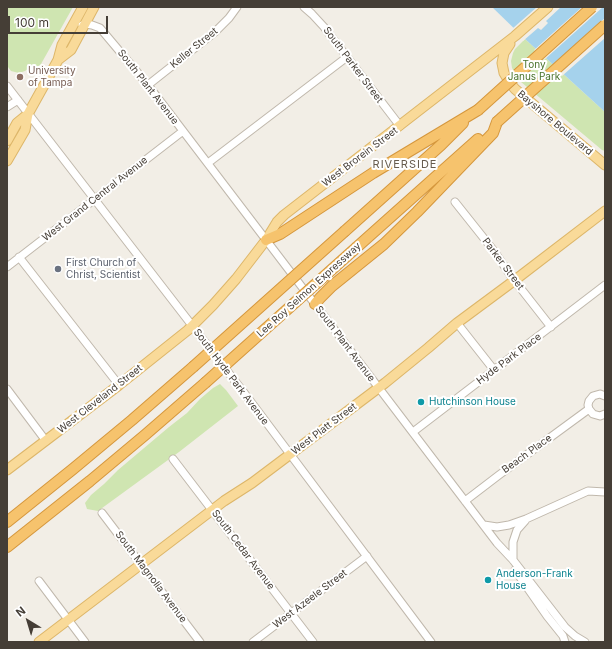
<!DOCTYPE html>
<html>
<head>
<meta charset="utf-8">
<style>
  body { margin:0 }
  #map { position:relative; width:612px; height:649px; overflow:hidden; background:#f2eee6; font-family:Inter,sans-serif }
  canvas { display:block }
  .frame { position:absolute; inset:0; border:8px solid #453e36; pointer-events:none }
  .north { position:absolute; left:8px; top:601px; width:40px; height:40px; -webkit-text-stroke:3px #fff; paint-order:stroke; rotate:322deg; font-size:11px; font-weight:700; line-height:16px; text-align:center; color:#453e36 }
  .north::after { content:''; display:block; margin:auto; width:14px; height:18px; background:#453e36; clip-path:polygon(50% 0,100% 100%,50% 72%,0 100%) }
  .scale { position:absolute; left:8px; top:16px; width:100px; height:18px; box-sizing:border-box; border:2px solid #453e36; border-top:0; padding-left:5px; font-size:12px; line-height:14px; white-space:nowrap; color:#453e36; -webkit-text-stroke:3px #fff; paint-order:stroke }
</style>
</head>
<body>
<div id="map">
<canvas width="612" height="649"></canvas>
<div class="frame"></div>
<div class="north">N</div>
<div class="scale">100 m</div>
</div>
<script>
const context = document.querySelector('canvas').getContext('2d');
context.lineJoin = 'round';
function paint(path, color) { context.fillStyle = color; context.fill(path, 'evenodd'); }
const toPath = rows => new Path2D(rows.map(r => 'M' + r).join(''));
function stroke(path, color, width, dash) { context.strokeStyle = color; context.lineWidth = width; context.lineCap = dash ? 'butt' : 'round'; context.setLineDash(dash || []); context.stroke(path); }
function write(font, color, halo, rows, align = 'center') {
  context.font = font + ' Inter,sans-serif'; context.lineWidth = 4; context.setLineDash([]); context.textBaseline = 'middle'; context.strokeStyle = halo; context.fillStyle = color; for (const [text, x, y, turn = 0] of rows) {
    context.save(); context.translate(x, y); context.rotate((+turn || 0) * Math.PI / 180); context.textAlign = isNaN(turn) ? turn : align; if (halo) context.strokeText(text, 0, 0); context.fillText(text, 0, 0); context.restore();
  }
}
const green = toPath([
  [7,7,73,7,41,64,36,68,29,68,25,71,19,73,11,71,8,67],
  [525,39,605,112,605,151,602,150,521,82,512,68,511,61,513,53,515,49],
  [220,384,226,390,238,406,179,452,98,511,87,509,85,503,91,495,104,484,118,470,169,427,187,413,200,399,213,388]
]);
const water = toPath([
  [492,7,605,7,605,112,525,39]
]);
const pier = toPath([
  [537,7,561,7,546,21,548,23,541,30,538,28,523,41,512,29],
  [582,7,603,7,544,60,534,50],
  [605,18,605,38,562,76,551,66]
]);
const minor = toPath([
  [304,7,312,14,324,27,400,126],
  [82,25,85,24,92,25,100,28,148,85,497,543,513,560,565,627,575,636,585,642],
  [148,85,215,32,229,18,237,7],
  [7,86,245,394,431,642],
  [7,107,18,100],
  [208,163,347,57],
  [455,202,494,251,511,276,551,327],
  [19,257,119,385],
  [7,267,183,131],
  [457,323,494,370],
  [7,389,46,441],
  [605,396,600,394,593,396,589,401,588,405,589,409,593,414,600,416,605,414],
  [413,432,605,285],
  [173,459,313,642],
  [465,501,499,475,589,409],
  [102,513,200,642],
  [484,525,497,527,509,525,526,519,588,491,605,492],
  [513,560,513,542,517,530,525,521],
  [515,570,547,616,563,636,565,642],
  [39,581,85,642],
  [253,642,367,556]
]);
const major = toPath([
  [510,44,504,53,502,63,504,73,510,83,515,89,605,165],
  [58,60,71,50,94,7],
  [7,141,17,123,28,114],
  [7,161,25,130,28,114,58,60,62,45,83,7],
  [7,470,119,385,188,330,213,305,236,279,266,240,277,222,284,215,515,36,548,7],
  [39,642,224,501,252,483,385,383,428,348,457,323,515,280,605,211]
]);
const highway = toPath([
  [345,231,441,145,463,123],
  [266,240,280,234,373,173,478,110],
  [357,247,478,139],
  [315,304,320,298,332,286,384,244,417,212,493,133,497,122],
  [7,522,73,469,132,420,193,367],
  [7,547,90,481,145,435,205,383]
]);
const highwayBridge = toPath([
  [478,110,592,7],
  [497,122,605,25],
  [193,367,345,231],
  [205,383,357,247]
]);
const markers = [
  [20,77,4,"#8d6e63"],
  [58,269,4,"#6b7280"],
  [421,402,4,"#0f9aa8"],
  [488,580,4,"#0f9aa8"]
];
const streetNames = [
  ["Keller Street",194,48,-39],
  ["South Parker Street",353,65,53],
  ["South Plant Avenue",148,87,52],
  ["Bayshore Boulevard",555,123,40],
  ["West Brorein Street",360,157,-37],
  ["West Grand Central Avenue",95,199,-38],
  ["Parker Street",503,264,53],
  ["Lee Roy Selmon Expressway",309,290,-42],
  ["South Plant Avenue",345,344,53],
  ["Hyde Park Place",509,359,-37],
  ["South Hyde Park Avenue",231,377,53],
  ["West Cleveland Street",100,399,-38],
  ["West Platt Street",324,429,-37],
  ["Beach Place",527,454,-36],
  ["South Cedar Avenue",243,550,53],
  ["South Magnolia Avenue",151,577,53],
  ["West Azeele Street",310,599,-37]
];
const parkNames = [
  ["Tony",534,65],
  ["Janus Park",534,77]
];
const educationNames = [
  ["University",28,71],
  ["of Tampa",28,83]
];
const worshipNames = [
  ["First Church of",66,263],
  ["Christ, Scientist",66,275]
];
const cultureNames = [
  ["Hutchinson House",429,402],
  ["Anderson-Frank",496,574],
  ["House",496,586]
];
const neighbourhoodNames = [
  ["RIVERSIDE",405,165]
];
paint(green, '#cfe5b1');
paint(water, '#a5d2ec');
paint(pier, '#f2eee6');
stroke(minor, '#c0b8ac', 9);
stroke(major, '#ddb669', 11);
stroke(highway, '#d5973d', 12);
stroke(minor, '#fff', 7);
stroke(major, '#f9da99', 9);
stroke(highway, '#f6c36d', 10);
stroke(highwayBridge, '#d5973d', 12, []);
stroke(highwayBridge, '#f6c36d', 10);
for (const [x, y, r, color] of markers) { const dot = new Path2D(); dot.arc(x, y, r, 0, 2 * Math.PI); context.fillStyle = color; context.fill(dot); stroke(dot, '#fff', 1.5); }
write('10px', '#453e36', '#fff', streetNames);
write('10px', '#4a732c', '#fff', parkNames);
write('10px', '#785e54', '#fff', educationNames, 'left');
write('10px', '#5b616d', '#fff', worshipNames, 'left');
write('10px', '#0d838f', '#fff', cultureNames, 'left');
context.letterSpacing = '1px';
write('11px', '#675c4e', '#fff', neighbourhoodNames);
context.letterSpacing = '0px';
</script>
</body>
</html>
